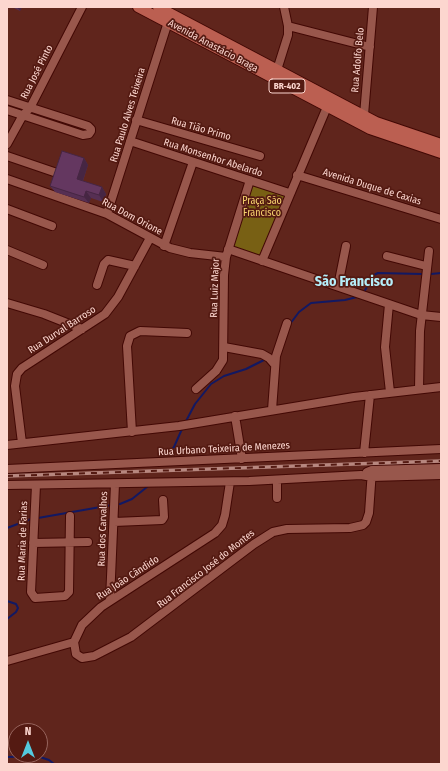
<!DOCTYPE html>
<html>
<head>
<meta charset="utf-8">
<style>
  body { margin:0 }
  #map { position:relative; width:448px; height:771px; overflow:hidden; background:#60251c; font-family:"Fira Sans Condensed",sans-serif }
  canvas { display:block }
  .frame { position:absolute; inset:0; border:8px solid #fcd6cf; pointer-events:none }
  .north { position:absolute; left:8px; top:723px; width:40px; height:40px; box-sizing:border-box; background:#541a12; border:1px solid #97655e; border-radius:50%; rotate:0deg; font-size:11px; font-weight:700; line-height:16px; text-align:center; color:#fcd6cf }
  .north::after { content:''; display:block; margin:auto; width:14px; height:18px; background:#54cade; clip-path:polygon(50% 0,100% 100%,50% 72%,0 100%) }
</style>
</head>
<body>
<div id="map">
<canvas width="448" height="771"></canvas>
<div class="frame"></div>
<div class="north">N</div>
</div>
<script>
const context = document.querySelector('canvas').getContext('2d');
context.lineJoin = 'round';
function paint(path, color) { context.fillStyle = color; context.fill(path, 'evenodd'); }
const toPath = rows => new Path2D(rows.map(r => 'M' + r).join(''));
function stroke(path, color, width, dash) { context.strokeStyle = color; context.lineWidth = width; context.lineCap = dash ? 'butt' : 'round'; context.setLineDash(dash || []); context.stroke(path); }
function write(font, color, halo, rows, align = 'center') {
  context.font = font + ' "Fira Sans Condensed",sans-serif'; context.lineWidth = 3.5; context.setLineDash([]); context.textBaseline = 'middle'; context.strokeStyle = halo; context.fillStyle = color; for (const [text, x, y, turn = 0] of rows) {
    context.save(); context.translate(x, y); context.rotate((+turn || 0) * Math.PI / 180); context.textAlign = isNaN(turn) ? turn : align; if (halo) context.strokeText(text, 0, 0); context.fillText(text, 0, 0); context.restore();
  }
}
const green = toPath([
  [250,180,289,193,262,261,228,249]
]);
const stream = toPath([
  [431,274,441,273],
  [364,292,374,275,378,273,422,274],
  [290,324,299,312,311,303,345,300,357,297],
  [185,423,195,404,211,384,224,376,246,369,264,360],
  [167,455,174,447,182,429],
  [120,504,132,499,147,487],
  [38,518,112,505],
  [7,528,31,519],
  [7,601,16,604,18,608,16,612,7,619],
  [7,757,37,756,49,760,54,764]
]);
const minor = toPath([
  [288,26,370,47],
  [277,70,288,35,288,26,284,7],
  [7,100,88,126,91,129,91,131,89,134,83,135,7,110],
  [364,115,373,7],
  [136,120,260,156],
  [130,141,289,193],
  [7,144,23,115,30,108,82,7],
  [7,156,54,172],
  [297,175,441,219],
  [7,179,107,214,170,248,190,253,226,257],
  [7,209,52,226],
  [107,214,168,22],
  [164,246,193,162],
  [228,249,421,315,441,317],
  [7,250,43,265],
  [387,256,426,266],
  [262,261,327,107],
  [97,285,104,264,108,260,135,266],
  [338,286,346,246],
  [7,303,44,314,82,329],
  [389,304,385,347,390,392],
  [224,347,262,354,269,358,275,365],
  [196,389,216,371,223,360,224,275,226,257,250,180],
  [419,389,420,331,429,251],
  [272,410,276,356,287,323],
  [235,416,242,459],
  [132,432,127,346,130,336,140,331,187,333],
  [22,443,15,386,17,374,22,368,105,314,118,297,150,238],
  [7,445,179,426,354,397,441,387],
  [364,453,370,395],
  [7,469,441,449],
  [367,472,372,470,441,468],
  [7,485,249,481,361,475,372,477,441,475],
  [36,485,31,592,35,598,65,596,69,592,70,516],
  [277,498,277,480],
  [114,522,162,520,164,517,163,500],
  [33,543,88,542],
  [110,600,115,484],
  [74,642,76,654,82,658,94,656,131,637,254,544,273,532,287,529,350,528,363,525,366,522,369,513,372,470],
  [7,661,74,642,82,625,101,607,215,533,222,525,225,515,230,482]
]);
const major = toPath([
  [138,7,370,129,441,153],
  [158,7,376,122,441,144]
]);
const rail = toPath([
  [7,476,441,461]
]);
const wall = toPath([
  [12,7,22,7,20,11],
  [84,158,88,165,83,181,102,187,106,194,103,202,91,198,89,203,55,192,50,186]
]);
const shadedWall = toPath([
  [17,7,22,7,20,11],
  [84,158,88,165,81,186,77,179],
  [102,187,106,194,103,202,99,195],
  [86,191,91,198,89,203,84,197]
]);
const building = toPath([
  [62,151,84,158,77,179,102,187,99,195,86,191,84,197,50,186,62,151]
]);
const shields = [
  [287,86,36]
];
const shieldNames = [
  ["BR-402",287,86]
];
const streetNames = [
  ["Avenida Anastácio Braga",213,46,28],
  ["Rua Adolfo Belo",358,60,-85],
  ["Rua José Pinto",37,72,-63],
  ["Rua Paulo Alves Teixeira",128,115,-73],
  ["Rua Tião Primo",201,129,16],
  ["Rua Monsenhor Abelardo",213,158,18],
  ["Avenida Duque de Caxias",372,187,17],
  ["Rua Dom Orione",132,217,28],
  ["Rua Luiz Major",215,288,-88],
  ["Rua Durval Barroso",62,330,-33],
  ["Rua Urbano Teixeira de Menezes",224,449,-3],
  ["Rua dos Carvalhos",103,529,-88],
  ["Rua Maria de Farias",23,541,-88],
  ["Rua Francisco José do Montes",206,569,-38],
  ["Rua João Cândido",128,578,-33]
];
const parkNames = [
  ["Praça São",262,201],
  ["Francisco",262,213]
];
const districtNames = [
  ["São Francisco",354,282]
];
paint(green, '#786014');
stroke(stream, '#121963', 2);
stroke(minor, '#420804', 10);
stroke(major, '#420804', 12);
stroke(minor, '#98574c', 8);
stroke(major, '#bb5f51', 10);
stroke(rail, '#b7877f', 3.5);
stroke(rail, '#541a12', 2, [6]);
paint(wall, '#562f53');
paint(shadedWall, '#462643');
paint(building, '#643760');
stroke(building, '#462643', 1);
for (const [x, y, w] of shields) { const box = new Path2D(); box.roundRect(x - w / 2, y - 7, w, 14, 3); context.fillStyle = '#541a12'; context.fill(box); stroke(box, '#fcd6cf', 1); }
write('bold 9px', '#fcd6cf', null, shieldNames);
write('10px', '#fcd6cf', '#541a12', streetNames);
write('10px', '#f9d570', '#541a12', parkNames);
write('bold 14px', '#b5eef9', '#541a12', districtNames);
</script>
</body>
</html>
